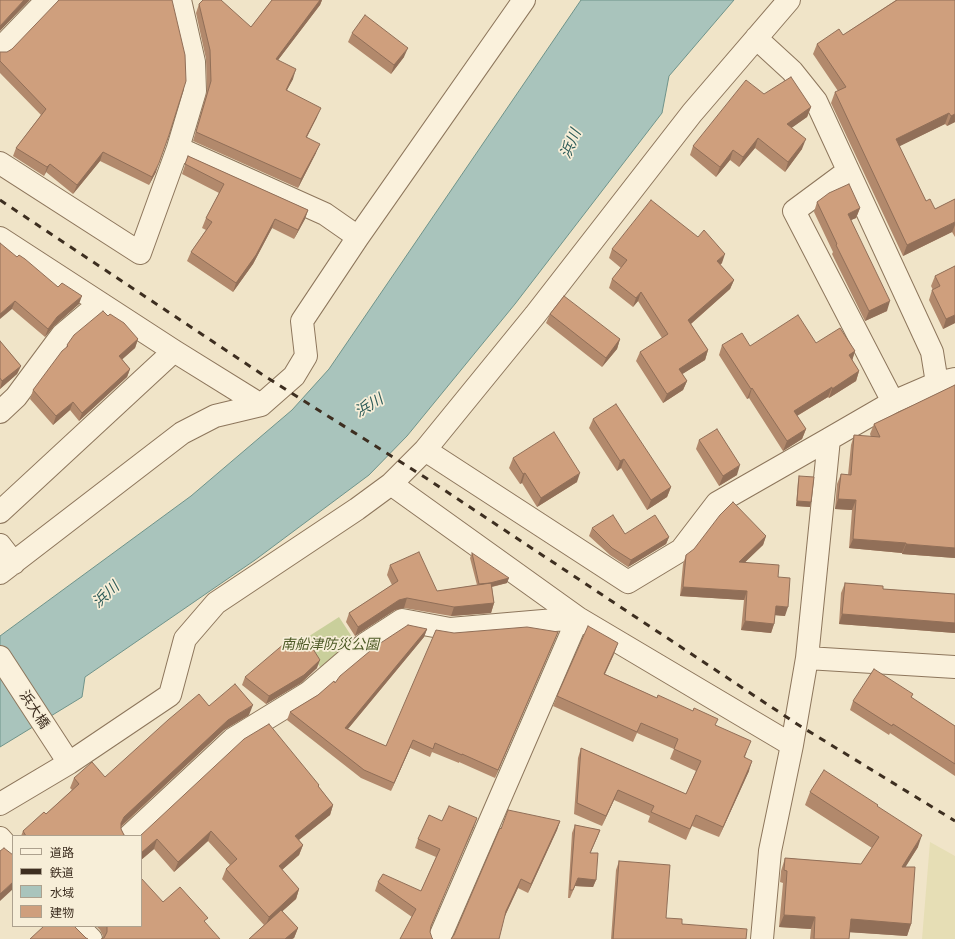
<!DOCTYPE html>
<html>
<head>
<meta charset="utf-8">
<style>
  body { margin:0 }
  #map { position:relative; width:955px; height:939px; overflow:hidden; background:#f0e4c8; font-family:"Roboto Serif","Noto Sans JP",serif }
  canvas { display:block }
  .legend { position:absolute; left:12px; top:835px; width:130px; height:92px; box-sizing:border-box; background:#f7eed8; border:1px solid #ada18e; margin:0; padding:5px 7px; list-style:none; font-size:12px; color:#3d2e20 }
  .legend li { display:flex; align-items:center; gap:8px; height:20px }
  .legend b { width:20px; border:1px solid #ada18e }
</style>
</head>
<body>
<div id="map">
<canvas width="955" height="939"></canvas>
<ul class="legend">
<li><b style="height:5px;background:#faf1dc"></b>道路</li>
<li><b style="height:5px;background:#3d2e20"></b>鉄道</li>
<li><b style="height:11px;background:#a9c4bc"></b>水域</li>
<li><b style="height:11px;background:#cf9f7d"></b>建物</li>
</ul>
</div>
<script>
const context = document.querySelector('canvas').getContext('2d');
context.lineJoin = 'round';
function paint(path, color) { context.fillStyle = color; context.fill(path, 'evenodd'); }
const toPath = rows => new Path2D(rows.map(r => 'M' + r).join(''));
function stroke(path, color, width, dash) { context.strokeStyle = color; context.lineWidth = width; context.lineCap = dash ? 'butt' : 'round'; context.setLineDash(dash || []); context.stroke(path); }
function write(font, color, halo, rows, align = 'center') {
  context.font = font + ' "Roboto Serif","Noto Sans JP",serif'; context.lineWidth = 3.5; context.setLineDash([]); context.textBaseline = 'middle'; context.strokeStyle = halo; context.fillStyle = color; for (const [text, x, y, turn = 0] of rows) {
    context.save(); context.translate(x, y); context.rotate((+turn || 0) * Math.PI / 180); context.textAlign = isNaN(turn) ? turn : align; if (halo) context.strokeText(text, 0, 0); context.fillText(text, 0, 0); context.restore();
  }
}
const farmland = toPath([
  [930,842,955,856,955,939,922,939]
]);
const green = toPath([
  [339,617,358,646,325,675,303,640]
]);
const water = toPath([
  [581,0,734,0,669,76,662,113,515,304,407,436,369,475,255,560,85,677,82,697,0,747,0,636,191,496,292,410,329,369,581,0]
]);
const minor = toPath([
  [180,0,194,62,195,91,178,148,325,214,358,237],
  [756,38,792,71,816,101,932,352,937,383],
  [0,49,47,0],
  [0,163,140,253,178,148],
  [848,171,794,211,893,402],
  [0,238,174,351,261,405],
  [0,412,16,397,62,335,100,303],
  [425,450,628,582,681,550,717,503,829,439],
  [391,484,578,618,792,745],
  [0,512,174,351],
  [0,545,14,563],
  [0,573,182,433,215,416,261,405,294,376,306,356,302,321,358,237,524,0],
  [0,657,69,763],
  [807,658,955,667],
  [0,804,69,763,170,695,185,639,216,603,357,509,391,484,425,450,535,315,692,113,789,0],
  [129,836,233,739,308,693,365,644,402,620,450,629,578,618,439,939],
  [0,838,13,853],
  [78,926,91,939],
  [762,939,770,851,792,745,807,658,829,439,893,402,937,383,955,379]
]);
const rail = toPath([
  [0,200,263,375,426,478,797,724,955,821]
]);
const wall = toPath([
  [272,0,322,0,320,5,278,60,293,79,287,90,317,117,307,137,316,153,298,188,193,141,207,91,206,59,196,13,199,4,251,27],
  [896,0,955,0,955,122,947,126,945,124,899,146,926,201,935,209,955,199,955,237,952,232,903,256,831,103,835,92,838,91,813,54,817,44,843,35],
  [352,33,404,57,391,74,348,42],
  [0,52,156,172,149,185,100,161,73,194,46,172,44,176,13,156,16,148,41,115,0,73],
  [764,94,811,107,807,117,791,128,802,149,785,172,755,148,739,167,730,160,716,177,690,155,693,146],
  [188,156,308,210,305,219,294,239,272,228,253,264,233,292,187,261,191,252,206,230,202,228,206,218,219,193,182,174],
  [817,202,860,208,856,218,851,220,887,311,865,321,832,254,833,252,814,212],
  [612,249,722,263,720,265,734,280,730,289,691,324,708,350,705,360,682,374,687,381,683,390,663,403,636,361,640,352,662,338,638,301,633,307,609,288,612,279,621,268,609,258],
  [17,257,58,287,79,304,54,326,45,337,12,309],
  [955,266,955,323,943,329,929,300,932,290,933,290,931,286,935,276],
  [550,314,620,339,617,349,602,367,546,323],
  [138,339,135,348,122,359,130,369,127,377,79,421,70,410,53,425,30,399,33,390,66,348,67,345],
  [0,341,21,366,17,374,0,389],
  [816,343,855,351,852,360,859,371,856,381,829,398,828,397,797,416,806,429,802,439,783,451,749,398,747,399,719,355,722,345,750,346],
  [955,385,955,558,902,554,902,553,849,548,852,510,835,509,837,484,841,474,848,475,851,445,854,435,871,437,870,434,874,424],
  [593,419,671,487,667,497,647,510,621,468,617,471,589,428],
  [699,440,737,475,719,486,696,449],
  [513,458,577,482,537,507,522,483,520,484,509,468],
  [799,476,811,502,810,507,796,506,798,481],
  [592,528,625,534,669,537,666,544,628,567,610,555,589,536],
  [766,536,763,545,745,562,778,577,785,616,775,615,774,624,771,633,741,630,744,600,680,596,683,564,686,555],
  [472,553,507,583,492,587,494,603,491,613,451,616,404,608,395,610,355,636,346,622,349,613,392,585,387,575,390,565,437,591,477,585,470,558],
  [845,583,883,589,955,594,955,633,839,624,841,593],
  [427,629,424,637,348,729,386,746,454,633,558,632,495,778,459,762,459,763,432,752,430,757,410,748,391,791,361,778,287,720,290,712,318,695,335,683],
  [289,648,317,668,301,683,266,704,242,685,245,677],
  [614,654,605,674,715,725,747,751,745,757,749,771,719,837,692,826,686,840,648,822,650,816,614,800,602,826,574,814,578,758,581,748,686,794,696,771,670,759,674,749,637,733,633,742,553,706,557,696],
  [913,694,911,698,955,726,955,776,890,733,889,735,850,710,853,701],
  [209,706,249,715,224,730,121,827,121,829,124,835,126,836,21,836,23,831,46,814,72,790,70,788,74,778,105,777],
  [319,785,319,787,333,805,330,815,299,840,303,845,299,855,282,870,299,889,296,899,282,911,298,928,294,938,292,939,249,939,264,925,222,879,226,869,230,865,208,841,174,872,154,849,141,860,141,836],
  [810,792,877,806,918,847,905,867,911,924,907,936,850,932,849,939,810,939,811,929,779,927,783,883,780,882,781,871,785,858,861,864,872,848,805,805],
  [442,821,474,827,412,917,375,891,378,882,421,891,436,857,415,848,418,839],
  [560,821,557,830,528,893,518,888,505,916,454,935,501,829],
  [575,825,600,830,590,853,596,880,593,887,575,886,570,898,568,898,572,833],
  [619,861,666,918,682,924,746,939,611,939,616,870],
  [163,902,206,923,103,938,103,936,100,930,96,926,141,926]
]);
const shadedWall = toPath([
  [24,0,30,0,0,31,0,26],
  [320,0,322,0,320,5,272,68,276,59],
  [408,48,404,57,391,74,394,65],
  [296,69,293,79,282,99,286,90],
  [811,107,807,117,783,134,787,124],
  [321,108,317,117,302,146,306,137],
  [949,113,945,124,892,150,896,139],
  [955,114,955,122,947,126,951,116],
  [758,138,755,148,739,167,743,157],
  [806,139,802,149,785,172,788,162],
  [320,144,316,153,298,188,301,179],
  [733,150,730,160,716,177,720,167],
  [103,152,100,161,73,194,77,185],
  [159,163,156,172,149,185,152,177],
  [50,164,44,176,47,167],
  [860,208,856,218,844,223,848,214],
  [308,210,305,219,294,239,298,230],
  [275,219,272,228,253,264,233,292,236,283],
  [955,222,955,225,952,232,903,256,907,245],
  [725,254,722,263,714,270,717,261],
  [734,280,730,289,685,329,688,320],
  [641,292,638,301,633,307,636,298],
  [82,296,79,304,54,326,45,337,48,329,57,317],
  [15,301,12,309,0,319,0,314],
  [890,301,887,311,865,321,869,311],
  [955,315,955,323,943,329,946,319],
  [138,339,135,348,116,365,119,356],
  [620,339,617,349,602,367,606,358],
  [708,350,705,360,676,378,679,369],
  [855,351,852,361,849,355],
  [21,366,17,374,0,389,2,381],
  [130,369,127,377,79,421,82,413],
  [859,371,856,381,829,398,832,389],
  [687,381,683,390,663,403,667,394],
  [832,387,828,397,790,420,794,411],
  [752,388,749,398,747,399,751,389],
  [73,402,70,410,53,425,56,416],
  [806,429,802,439,783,451,787,441],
  [624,459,621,468,617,471,620,461],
  [740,465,737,475,719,486,723,476],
  [525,473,522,483,520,484,523,474],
  [580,473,577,482,537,507,541,498],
  [671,487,667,497,647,510,651,500],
  [838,499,856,500,852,510,835,509],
  [797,501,811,502,810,507,796,506],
  [766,536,763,545,736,571,739,562],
  [669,537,666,544,628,567,631,560],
  [853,539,906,543,902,553,849,548],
  [906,544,955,548,955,558,902,554],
  [509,578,507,583,478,590,480,585],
  [683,587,747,591,744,600,680,596],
  [407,598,404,608,395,610,355,636,358,627,399,600],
  [494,603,491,613,451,616,454,607],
  [776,606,788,607,785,616,773,615],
  [842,614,955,623,955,633,839,624],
  [745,621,774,624,771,633,741,630],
  [427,629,424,637,342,736,345,728],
  [558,632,555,640,495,778,498,770],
  [618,643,614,654,600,684,604,674],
  [320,660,317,668,301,683,266,704,269,696],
  [253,705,249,715,224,730,120,827,121,823,124,817,228,720],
  [413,740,410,748,391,791,394,783],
  [752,761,749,771,719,837,723,827],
  [618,790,614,800,602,826,606,816],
  [333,805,330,815,291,846,295,836],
  [477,818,474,827,427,934,431,926],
  [560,821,557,830,528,893,531,884],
  [600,830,597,838,587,861,590,853],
  [211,831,208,841,174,872,178,862],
  [922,835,918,847,898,879,902,867],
  [157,839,154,849,141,860,141,853],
  [303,845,299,855,275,876,279,866],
  [578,878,596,880,593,887,575,886,570,898],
  [521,879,518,888,503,920,506,911],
  [13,882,13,889,0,901,0,894],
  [299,889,296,899,265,927,269,917],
  [784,915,815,917,811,929,779,927],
  [851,919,911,924,907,936,846,932],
  [298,928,294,938,292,939,285,939]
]);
const building = toPath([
  [0,0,24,0,0,26,0,0],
  [59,0,172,0,185,55,186,81,169,135,159,163,152,177,103,152,77,185,50,164,47,167,16,148,46,109,0,61,0,52,7,52,12,49,59,0],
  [203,0,221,0,251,27,272,0,320,0,276,59,296,69,286,90,321,108,306,137,320,144,301,179,196,132,211,81,210,50,199,4,203,0],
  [897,0,955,0,955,114,951,116,949,113,896,139,926,201,930,199,935,209,955,199,955,222,907,245,835,92,846,87,817,44,839,29,843,35,897,0],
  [365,15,408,48,394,65,352,33,365,15],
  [791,77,811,107,787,124,806,139,788,162,758,138,743,157,733,150,720,167,693,146,746,80,764,94,791,77],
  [188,156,308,210,298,230,275,219,256,255,236,283,191,252,212,222,206,218,224,184,185,164,188,156],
  [849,184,860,208,848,214,890,301,869,311,836,245,837,244,817,202,829,193,849,184],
  [651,200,698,237,704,230,725,254,717,261,734,280,688,320,708,350,679,369,687,381,667,394,640,352,668,334,641,292,636,298,612,279,627,260,612,249,651,200],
  [0,243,17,257,19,255,25,259,58,287,62,283,82,296,57,317,48,329,15,301,0,314,0,243],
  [955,266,955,315,946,319,932,290,940,286,935,276,955,266],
  [564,296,620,339,606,358,550,314,564,296],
  [103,311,108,316,110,314,124,323,138,339,119,356,130,369,82,413,73,402,56,416,33,390,62,351,68,346,67,345,74,335,103,311],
  [798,315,816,343,840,328,855,351,849,355,859,371,832,389,832,387,794,411,806,429,787,441,752,388,751,389,722,345,742,333,750,346,798,315],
  [0,341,21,366,2,381,0,378,0,341],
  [955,385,955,548,906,544,906,543,853,539,856,500,838,499,841,474,851,475,854,435,880,437,874,424,955,385],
  [616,404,671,487,651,500,624,459,620,461,593,419,616,404],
  [717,429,740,465,723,476,699,440,717,429],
  [554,432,580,473,541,498,525,473,523,474,513,458,554,432],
  [799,476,814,477,811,502,797,501,799,476],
  [733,502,766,536,739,562,779,565,778,577,790,578,788,607,776,606,774,624,745,621,747,591,683,587,686,555,694,549,720,515,733,502],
  [613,515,625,534,655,515,669,537,631,560,612,548,592,528,613,515],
  [419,552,437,591,491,583,494,603,454,607,407,598,399,600,358,627,349,613,398,581,390,565,419,552],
  [472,553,509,578,490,583,479,584,472,553],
  [845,583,883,586,883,589,955,594,955,623,842,614,845,583],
  [408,625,427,629,345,728,386,746,436,630,454,633,527,627,558,632,498,770,462,754,462,755,435,743,433,749,413,740,394,783,364,770,290,712,318,695,334,681,335,683,340,676,376,646,408,625],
  [588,626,618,643,604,674,657,698,658,695,693,711,694,708,718,719,715,725,751,741,744,757,752,761,723,827,696,815,690,829,651,812,654,806,618,790,606,816,577,803,581,748,686,794,701,761,674,749,678,739,641,723,637,732,557,696,588,626],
  [306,638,320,660,304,675,269,696,245,677,285,643,289,648,306,638],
  [874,669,913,694,911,697,955,726,955,764,893,724,892,726,853,701,874,669],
  [235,684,253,705,228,720,124,817,121,823,121,829,124,835,126,836,26,836,23,831,44,812,46,814,79,784,74,778,92,762,105,777,168,720,199,694,209,706,235,684],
  [269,724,319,785,318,786,333,805,295,836,303,845,279,866,299,889,269,917,226,869,237,859,211,831,178,862,157,839,141,853,141,836,140,836,244,739,269,724],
  [824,770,878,805,877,806,922,835,902,867,915,867,911,924,851,919,849,939,814,939,815,917,784,915,787,871,784,870,785,858,861,864,879,837,810,792,824,770],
  [449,806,477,818,431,926,430,932,432,938,433,939,400,939,416,909,378,882,383,874,421,891,440,849,418,839,429,815,442,821,449,806],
  [508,810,560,821,531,884,521,879,506,911,499,939,451,939,454,935,500,828,501,829,508,810],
  [575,825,600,830,590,853,598,853,596,880,578,878,573,890,570,890,575,825],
  [4,848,13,855,13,882,0,894,0,851,4,848],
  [619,861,670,865,666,918,682,919,682,924,747,929,746,939,613,939,619,861],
  [141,878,163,902,180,887,208,918,204,921,220,939,101,939,104,938,107,932,107,926,141,926,141,878],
  [281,910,298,928,285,939,249,939,281,910],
  [44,926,74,926,86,938,88,939,30,939,44,926]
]);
const parkNames = [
  ["南船津防災公園",330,645]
];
const streetNames = [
  ["浜大橋",34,710,57]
];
const waterNames = [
  ["浜川",571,144,-67],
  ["浜川",369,406,-31],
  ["浜川",106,595,-43]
];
paint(farmland, '#e6deb5');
paint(green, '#c9cf9b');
paint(water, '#a9c4bc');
stroke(water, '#6f938a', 1);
stroke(minor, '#8d765c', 24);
stroke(minor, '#faf1dc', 22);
stroke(rail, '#3d2e20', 3, [7, 7]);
paint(wall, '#b2896c');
paint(shadedWall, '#916f58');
paint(building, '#cf9f7d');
stroke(building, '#916f58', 1);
write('italic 14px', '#4d5a26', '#f7eed8', parkNames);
write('14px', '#3d2e20', '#f7eed8', streetNames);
write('italic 15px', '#2f5d5a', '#f7eed8', waterNames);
</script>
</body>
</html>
